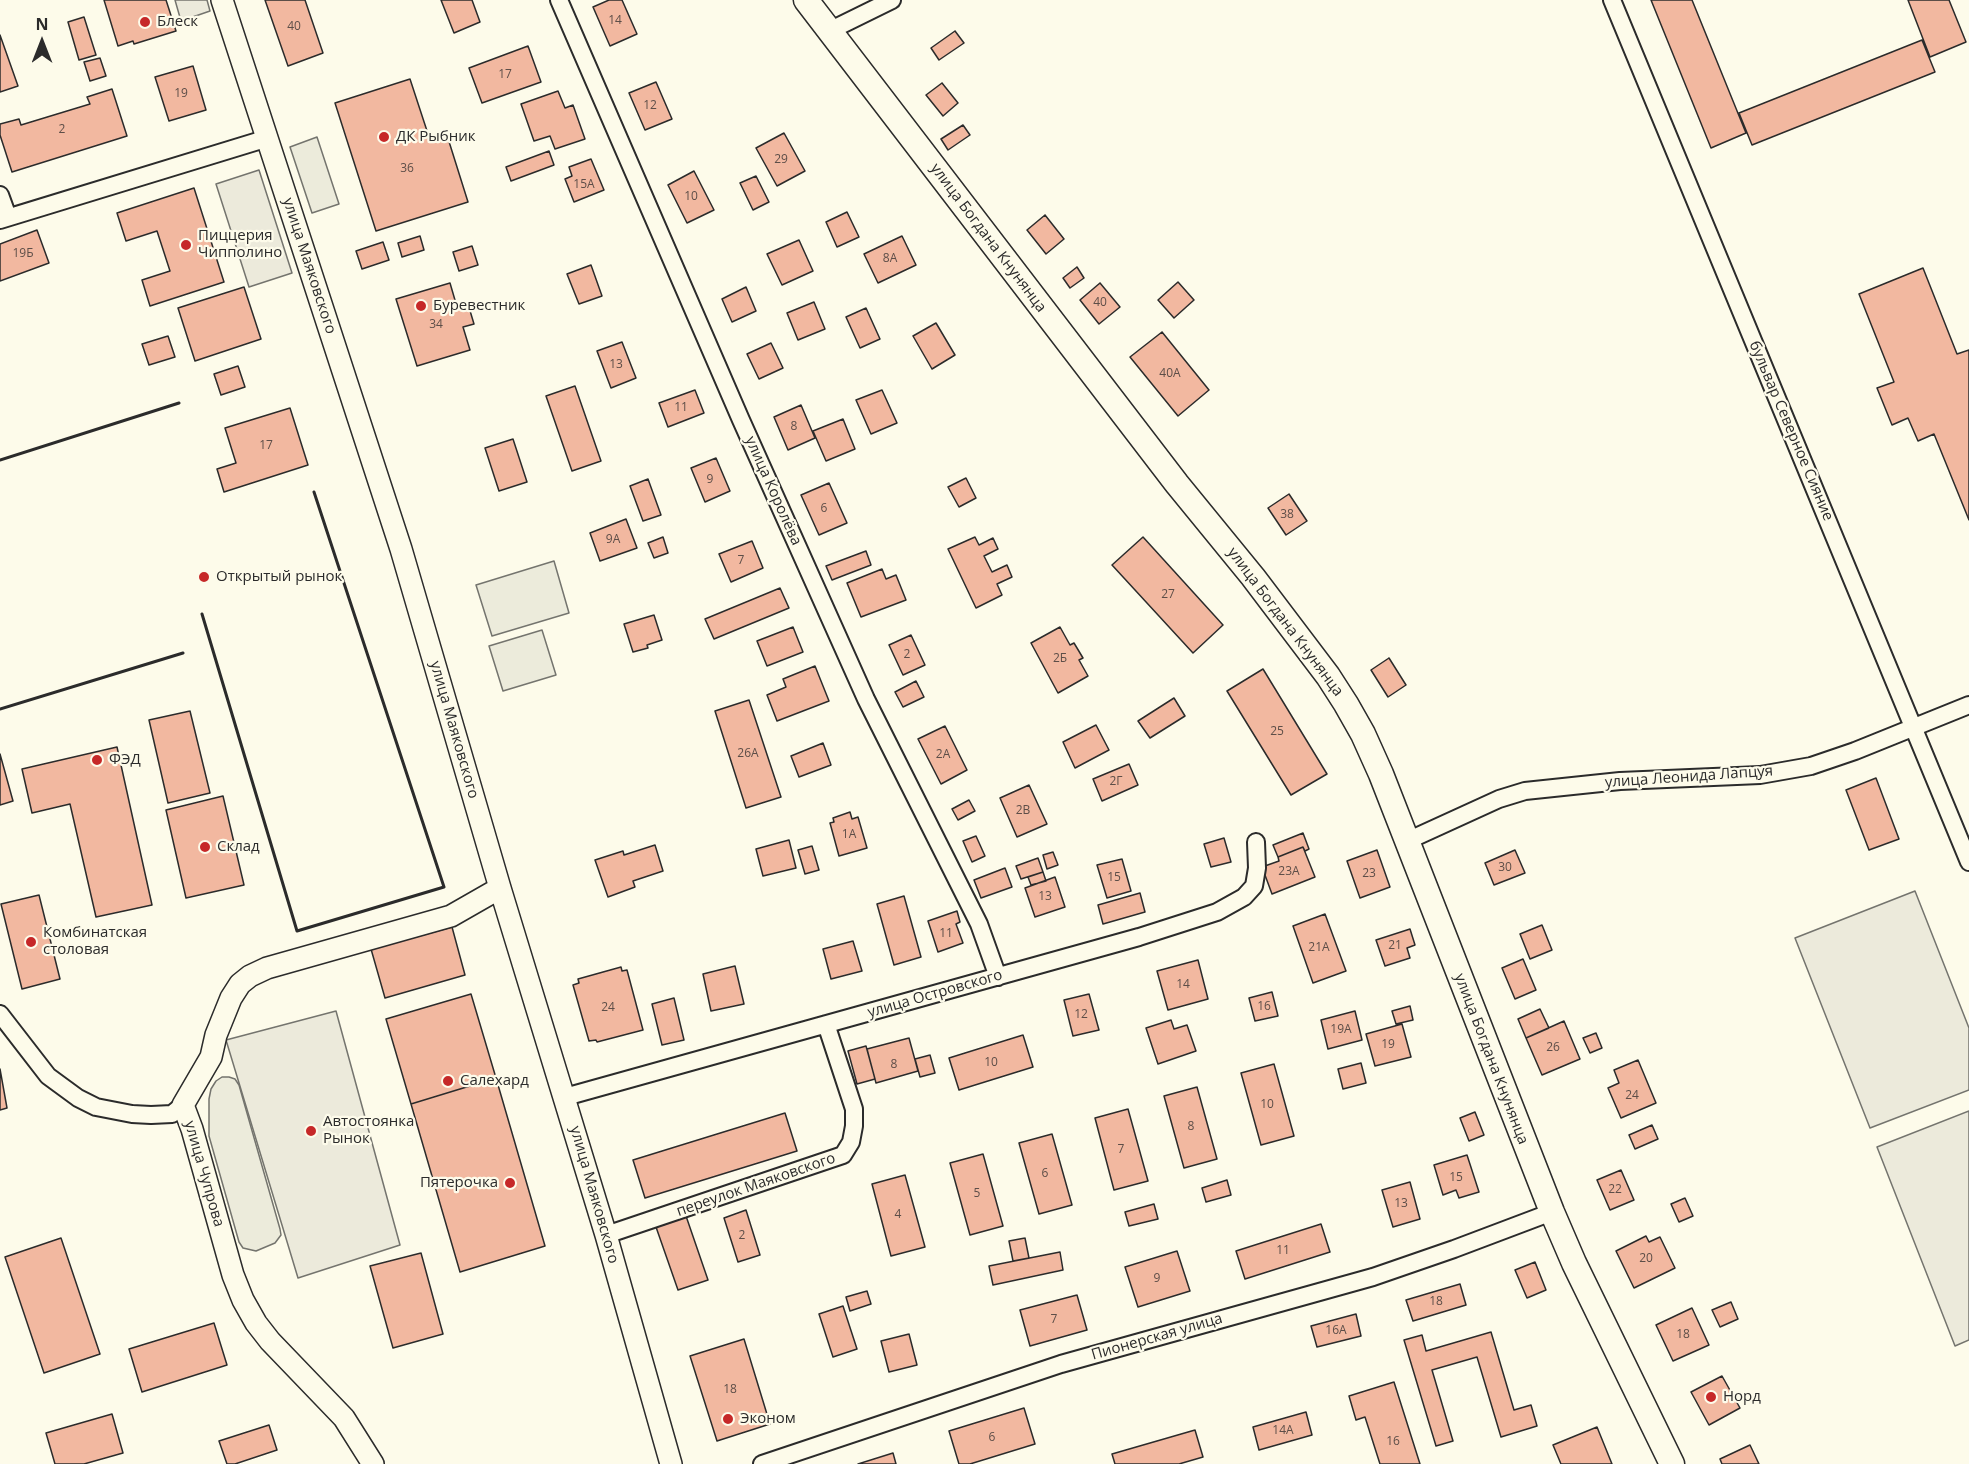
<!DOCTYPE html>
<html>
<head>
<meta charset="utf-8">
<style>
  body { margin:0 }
  #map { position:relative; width:1969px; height:1464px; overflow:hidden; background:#fdfbea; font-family:"Open Sans",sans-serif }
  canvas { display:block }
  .north { position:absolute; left:12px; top:12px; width:60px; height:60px; -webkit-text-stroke:4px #fdfbea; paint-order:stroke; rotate:0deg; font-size:16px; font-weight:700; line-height:24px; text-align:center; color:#2b2b2b }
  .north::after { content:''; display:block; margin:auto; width:21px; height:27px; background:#2b2b2b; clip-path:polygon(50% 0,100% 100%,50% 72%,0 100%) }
</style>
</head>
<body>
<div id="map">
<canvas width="1969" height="1464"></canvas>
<div class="north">N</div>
</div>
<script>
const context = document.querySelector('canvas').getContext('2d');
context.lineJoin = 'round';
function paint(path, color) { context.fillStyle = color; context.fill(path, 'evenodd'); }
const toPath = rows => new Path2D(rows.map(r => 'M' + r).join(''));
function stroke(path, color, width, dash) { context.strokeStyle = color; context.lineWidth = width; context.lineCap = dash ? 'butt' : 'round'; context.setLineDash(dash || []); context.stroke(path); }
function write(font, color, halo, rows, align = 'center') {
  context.font = font + ' "Open Sans",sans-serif'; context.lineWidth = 4.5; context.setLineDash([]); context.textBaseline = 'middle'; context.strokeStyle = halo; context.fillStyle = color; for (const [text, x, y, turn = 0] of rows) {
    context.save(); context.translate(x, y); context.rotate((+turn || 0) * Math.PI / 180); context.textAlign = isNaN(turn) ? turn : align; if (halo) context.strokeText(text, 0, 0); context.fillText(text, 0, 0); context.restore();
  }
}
const green = toPath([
  [317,137,339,204,312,213,290,147,317,137],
  [554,561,569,613,492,636,476,585,554,561],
  [542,630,556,675,503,691,489,646,542,630],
  [222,1077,229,1077,235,1079,239,1085,280,1229,281,1235,275,1243,256,1251,243,1248,239,1242,209,1136,209,1099,211,1089,216,1081,222,1077]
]);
const parking = toPath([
  [175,0,207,0,210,11,181,21,175,0],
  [259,170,292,273,249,287,216,184,259,170],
  [1915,891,1969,1028,1969,1090,1870,1128,1795,938,1915,891],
  [336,1011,400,1245,298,1278,226,1040,336,1011],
  [1969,1111,1969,1340,1955,1346,1877,1147,1969,1111]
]);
const building = toPath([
  [104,0,166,0,176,31,134,44,133,41,118,46,104,0],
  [265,0,305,0,323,53,288,66,265,0],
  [441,0,472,0,480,22,454,33,441,0],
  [609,0,622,0,637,34,610,46,593,7,609,0],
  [1651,0,1692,0,1746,133,1711,148,1651,0],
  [1908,0,1949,0,1966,42,1930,57,1908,0],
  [84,17,96,55,79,60,68,22,84,17],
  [955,31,964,43,939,60,931,48,955,31],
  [0,35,18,86,0,92,0,35],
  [1922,40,1935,72,1752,145,1739,113,1922,40],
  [528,46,541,82,482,103,469,68,528,46],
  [100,58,106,76,90,81,84,62,100,58],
  [193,66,206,110,169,121,155,77,193,66],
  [410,79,429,137,446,132,468,202,376,231,335,103,410,79],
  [656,82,672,119,645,130,629,93,656,82],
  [942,83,958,103,943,116,926,95,942,83],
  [112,89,127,136,12,172,0,135,0,124,19,119,21,125,90,104,87,97,112,89],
  [558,91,565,108,573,105,585,139,555,149,550,136,534,141,521,104,558,91],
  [963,125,970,135,948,150,941,139,963,125],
  [784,133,805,171,777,186,756,148,784,133],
  [549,151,554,165,511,181,506,167,549,151],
  [591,159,604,190,574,202,565,179,572,176,569,167,591,159],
  [694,171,714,210,687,223,668,185,694,171],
  [756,176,769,202,753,210,740,183,756,176],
  [194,188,224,282,150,306,142,280,170,271,157,231,126,241,117,213,194,188],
  [847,212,859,237,837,247,826,222,847,212],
  [1045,215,1064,239,1046,254,1027,230,1045,215],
  [37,230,49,263,0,281,0,244,37,230],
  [420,236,424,250,402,257,398,243,420,236],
  [902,236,916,265,878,283,864,254,902,236],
  [799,240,813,271,782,285,767,254,799,240],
  [383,242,389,260,362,269,356,251,383,242],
  [472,246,478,265,459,271,453,252,472,246],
  [591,265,602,296,579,304,567,274,591,265],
  [1077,267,1084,278,1070,288,1063,278,1077,267],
  [1923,268,1957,354,1969,350,1969,520,1934,434,1918,441,1908,418,1892,425,1877,388,1894,382,1859,294,1923,268],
  [1178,282,1194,300,1174,318,1158,300,1178,282],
  [450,283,457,307,468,304,474,324,463,327,470,350,417,366,396,299,450,283],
  [1100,283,1120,307,1099,324,1080,300,1100,283],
  [244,287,261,339,195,361,178,308,244,287],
  [746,287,756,311,732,322,722,299,746,287],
  [814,302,825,329,798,340,787,313,814,302],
  [866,308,880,339,860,348,846,317,866,308],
  [936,323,955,355,932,369,913,336,936,323],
  [1162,332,1209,390,1178,416,1130,357,1162,332],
  [168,336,175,357,149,365,142,344,168,336],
  [622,342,636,378,611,388,597,351,622,342],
  [771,343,783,368,759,379,747,354,771,343],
  [238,366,245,387,221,395,214,374,238,366],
  [575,386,601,461,572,471,546,396,575,386],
  [695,390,704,413,668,427,659,403,695,390],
  [882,390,897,423,871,434,856,400,882,390],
  [801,405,815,438,788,450,774,417,801,405],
  [290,408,308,465,224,492,217,469,236,463,225,428,290,408],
  [843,419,855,449,826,461,813,431,843,419],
  [513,439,527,482,499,491,485,448,513,439],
  [716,458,730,491,705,502,691,468,716,458],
  [966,478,976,498,959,507,948,487,966,478],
  [648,479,661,515,643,521,630,486,648,479],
  [829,483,847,523,819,535,801,495,829,483],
  [1289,494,1307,521,1286,535,1268,508,1289,494],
  [626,519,637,548,600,561,590,533,626,519],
  [663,537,668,553,654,558,648,543,663,537],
  [975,537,979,545,993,538,998,549,984,556,992,572,1007,565,1012,577,997,584,1002,595,976,608,948,549,975,537],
  [1143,537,1223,625,1193,653,1112,565,1143,537],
  [752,541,763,568,731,582,719,554,752,541],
  [866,551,871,565,832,580,826,566,866,551],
  [882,569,886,579,896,575,906,600,861,617,847,583,882,569],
  [780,588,789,608,714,639,705,619,780,588],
  [654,615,662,640,647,645,648,648,633,652,624,624,654,615],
  [793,627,803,652,767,666,757,641,793,627],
  [1060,627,1070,645,1074,643,1083,658,1079,660,1088,676,1058,693,1031,643,1060,627],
  [911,635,925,665,903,675,889,645,911,635],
  [1389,658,1406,685,1388,697,1371,670,1389,658],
  [815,666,829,701,777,721,767,695,786,687,783,679,815,666],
  [1263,669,1327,774,1291,795,1227,691,1263,669],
  [916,681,924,697,903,707,895,692,916,681],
  [1174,698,1185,716,1150,738,1138,721,1174,698],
  [749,700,781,797,746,808,715,711,749,700],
  [190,711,210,793,168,803,149,720,190,711],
  [1096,725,1109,750,1075,768,1063,742,1096,725],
  [945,726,967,770,941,784,918,739,945,726],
  [823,743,831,765,799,777,791,756,823,743],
  [117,747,152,905,96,917,70,804,32,813,22,769,117,747],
  [0,754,13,801,0,805,0,754],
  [1129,764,1138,785,1102,801,1093,779,1129,764],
  [1876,778,1899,839,1869,850,1846,790,1876,778],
  [1029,785,1047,824,1017,837,1000,798,1029,785],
  [223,796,244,885,186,898,166,810,223,796],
  [969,800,975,811,958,820,952,809,969,800],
  [850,812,852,819,858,817,867,848,839,856,830,823,834,822,833,818,850,812],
  [1303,833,1309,849,1305,851,1303,847,1278,857,1273,845,1303,833],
  [976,836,985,856,972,862,963,841,976,836],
  [1224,838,1231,862,1211,867,1204,844,1224,838],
  [789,840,796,868,763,876,756,849,789,840],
  [655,845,663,871,633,881,635,887,608,897,595,860,623,851,624,855,655,845],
  [812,846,819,870,805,874,798,850,812,846],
  [1303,847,1315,877,1272,894,1262,867,1279,861,1278,857,1303,847],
  [1377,850,1390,887,1360,898,1347,861,1377,850],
  [1515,850,1525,873,1494,885,1485,863,1515,850],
  [1053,852,1058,865,1047,869,1043,855,1053,852],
  [1038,858,1043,872,1021,879,1016,866,1038,858],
  [1122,859,1131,891,1107,898,1097,865,1122,859],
  [1005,868,1012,887,981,898,974,880,1005,868],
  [1043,872,1046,881,1031,885,1028,877,1043,872],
  [1055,877,1065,907,1035,917,1025,888,1055,877],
  [1140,893,1145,912,1103,924,1098,905,1140,893],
  [39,895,60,979,22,989,1,904,39,895],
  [904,896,921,957,894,965,877,904,904,896],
  [957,911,960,922,956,924,963,943,938,952,928,921,957,911],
  [1325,914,1346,971,1313,983,1293,926,1325,914],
  [1542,925,1552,950,1530,959,1520,934,1542,925],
  [452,927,465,975,385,998,371,949,452,927],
  [1410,929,1415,945,1407,948,1410,958,1385,966,1376,940,1410,929],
  [853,941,862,971,831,979,823,949,853,941],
  [1523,959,1536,990,1515,999,1502,968,1523,959],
  [1198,960,1208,999,1168,1010,1157,971,1198,960],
  [735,966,744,1004,711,1011,703,974,735,966],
  [621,967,622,971,627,970,643,1030,597,1042,596,1040,589,1041,573,985,579,983,578,979,621,967],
  [1272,992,1278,1016,1255,1021,1249,998,1272,992],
  [471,994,496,1078,411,1104,386,1019,471,994],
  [1089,994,1099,1030,1073,1036,1064,1000,1089,994],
  [674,998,684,1040,662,1045,652,1004,674,998],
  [1410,1006,1413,1020,1396,1024,1392,1011,1410,1006],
  [1540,1009,1549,1028,1526,1038,1518,1019,1540,1009],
  [1355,1011,1362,1040,1328,1049,1321,1020,1355,1011],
  [1171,1020,1174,1029,1187,1025,1196,1051,1158,1064,1146,1028,1171,1020],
  [1564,1021,1580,1059,1542,1075,1526,1038,1564,1021],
  [1402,1024,1411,1057,1375,1066,1366,1034,1402,1024],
  [1596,1033,1602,1048,1590,1053,1583,1038,1596,1033],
  [1023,1035,1033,1067,959,1090,949,1058,1023,1035],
  [909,1038,918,1071,876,1083,867,1049,909,1038],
  [866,1046,875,1079,857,1084,848,1051,866,1046],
  [930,1055,935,1073,920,1077,915,1059,930,1055],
  [1638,1060,1656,1103,1621,1118,1608,1088,1619,1083,1614,1070,1638,1060],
  [1361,1063,1366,1083,1343,1089,1338,1069,1361,1063],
  [1274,1064,1294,1136,1261,1145,1241,1073,1274,1064],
  [0,1069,7,1108,0,1110,0,1069],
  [496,1078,545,1246,460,1272,411,1104,496,1078],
  [1197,1087,1217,1159,1184,1168,1164,1096,1197,1087],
  [1128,1109,1148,1181,1114,1190,1095,1118,1128,1109],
  [1475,1112,1484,1135,1469,1141,1460,1118,1475,1112],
  [785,1113,797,1151,645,1198,633,1160,785,1113],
  [1652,1125,1658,1139,1635,1149,1629,1135,1652,1125],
  [1052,1134,1072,1205,1039,1214,1019,1143,1052,1134],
  [983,1154,1003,1226,970,1235,950,1163,983,1154],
  [1467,1155,1479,1192,1459,1198,1456,1190,1443,1195,1434,1165,1467,1155],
  [1621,1170,1634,1200,1610,1210,1597,1180,1621,1170],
  [905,1175,925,1247,891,1256,872,1184,905,1175],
  [1227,1180,1231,1195,1206,1202,1202,1188,1227,1180],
  [1410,1182,1420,1219,1393,1227,1382,1190,1410,1182],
  [1685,1198,1693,1216,1679,1222,1671,1204,1685,1198],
  [1154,1204,1158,1219,1129,1226,1125,1212,1154,1204],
  [746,1210,760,1255,738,1262,724,1218,746,1210],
  [686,1216,708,1280,678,1290,656,1227,686,1216],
  [1321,1224,1330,1252,1245,1279,1236,1251,1321,1224],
  [1646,1236,1649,1242,1660,1237,1675,1268,1634,1288,1616,1251,1646,1236],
  [61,1238,100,1354,44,1373,5,1257,61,1238],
  [1025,1238,1029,1258,1013,1261,1009,1241,1025,1238],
  [1177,1251,1190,1291,1138,1307,1125,1267,1177,1251],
  [1060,1252,1063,1270,993,1285,989,1266,1060,1252],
  [421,1253,443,1334,393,1348,370,1266,421,1253],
  [1535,1262,1546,1290,1527,1298,1515,1270,1535,1262],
  [1460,1284,1466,1305,1413,1321,1406,1300,1460,1284],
  [867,1291,871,1304,850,1311,846,1297,867,1291],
  [1077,1295,1087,1330,1030,1346,1020,1310,1077,1295],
  [1731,1302,1738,1319,1720,1327,1712,1310,1731,1302],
  [843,1306,857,1349,833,1357,819,1314,843,1306],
  [1692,1308,1709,1345,1673,1361,1656,1325,1692,1308],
  [1356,1314,1361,1336,1317,1347,1311,1326,1356,1314],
  [214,1323,227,1365,142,1392,129,1349,214,1323],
  [1491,1332,1514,1410,1531,1405,1537,1426,1501,1437,1477,1357,1432,1370,1453,1441,1436,1446,1404,1340,1422,1335,1426,1351,1491,1332],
  [909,1334,917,1365,889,1372,881,1341,909,1334],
  [744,1339,770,1424,717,1441,690,1356,744,1339],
  [1722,1376,1740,1408,1709,1425,1691,1392,1722,1376],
  [1394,1382,1420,1464,1380,1464,1365,1417,1356,1420,1349,1396,1394,1382],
  [1024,1408,1035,1444,970,1464,959,1464,949,1431,1024,1408],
  [1306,1412,1312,1435,1259,1450,1253,1427,1306,1412],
  [112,1414,123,1453,84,1464,55,1464,46,1433,112,1414],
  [269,1425,277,1450,235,1464,227,1464,219,1441,269,1425],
  [1597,1427,1612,1464,1561,1464,1553,1445,1597,1427],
  [1195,1430,1203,1457,1179,1464,1115,1464,1112,1454,1195,1430],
  [1750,1445,1759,1464,1722,1464,1720,1459,1750,1445],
  [893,1453,896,1464,858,1464,893,1453]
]);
const minor = toPath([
  [559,0,741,420,866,699,979,924,998,977],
  [1612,0,1969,862],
  [829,31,892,0],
  [0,195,8,217],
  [0,220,268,138],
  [1407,841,1499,799,1525,791,1620,781,1760,775,1811,766,1855,751,1969,705],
  [0,1014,48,1076,78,1098,96,1107,132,1114,151,1115,172,1114,183,1105],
  [565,1097,1139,937,1217,912,1244,897,1254,886,1257,868,1256,842],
  [606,1235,843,1155,851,1142,854,1126,854,1109,826,1024],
  [762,1464,1061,1364,1373,1277,1454,1249,1552,1212]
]);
const tertiary = toPath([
  [222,0,401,549,500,888,606,1235,671,1464],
  [373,1464,344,1418,270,1341,256,1323,243,1300,233,1275,192,1129,183,1105,211,1057,216,1035,231,998,240,984,250,976,267,968,451,916,500,888]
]);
const secondary = toPath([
  [806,0,1177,484,1253,577,1328,676,1346,704,1363,734,1381,774,1552,1212,1574,1263,1672,1464]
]);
const wall = toPath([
  [0,460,179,403],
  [202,614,297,931,444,887,314,492],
  [0,709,183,653]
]);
const markers = [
  [145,22,6,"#c62828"],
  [384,137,6,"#c62828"],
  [186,245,6,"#c62828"],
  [421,306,6,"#c62828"],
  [204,577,6,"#c62828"],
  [97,760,6,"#c62828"],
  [205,847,6,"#c62828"],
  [31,942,6,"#c62828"],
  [448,1081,6,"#c62828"],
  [311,1131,6,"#c62828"],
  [510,1183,6,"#c62828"],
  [1711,1397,6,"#c62828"],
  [728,1419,6,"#c62828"]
];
const numberNames = [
  ["14",615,21],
  ["40",294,27],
  ["17",505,75],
  ["19",181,94],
  ["12",650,106],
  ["2",62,130],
  ["29",781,160],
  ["36",407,169],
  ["15А",584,185],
  ["10",691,197],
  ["19Б",23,254],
  ["8А",890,259],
  ["40",1100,303],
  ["34",436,325],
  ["13",616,365],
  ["40А",1170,374],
  ["11",681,408],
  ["8",794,427],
  ["17",266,446],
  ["9",710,480],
  ["6",824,509],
  ["38",1287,515],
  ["9А",613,540],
  ["7",741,561],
  ["27",1168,595],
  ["2",907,655],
  ["2Б",1060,659],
  ["25",1277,732],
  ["26А",748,754],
  ["2А",943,755],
  ["2Г",1116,782],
  ["2В",1023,811],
  ["1А",849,835],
  ["30",1505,868],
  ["23А",1289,872],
  ["23",1369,874],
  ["15",1114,878],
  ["13",1045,897],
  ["11",946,934],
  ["21",1395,946],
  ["21А",1319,948],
  ["14",1183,985],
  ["16",1264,1007],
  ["24",608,1008],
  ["12",1081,1015],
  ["19А",1341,1030],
  ["19",1388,1045],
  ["26",1553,1048],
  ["10",991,1063],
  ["8",894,1065],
  ["24",1632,1096],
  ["10",1267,1105],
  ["8",1191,1127],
  ["7",1121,1150],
  ["6",1045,1174],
  ["15",1456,1178],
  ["22",1615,1190],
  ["5",977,1194],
  ["13",1401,1204],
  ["4",898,1215],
  ["2",742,1236],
  ["11",1283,1251],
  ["20",1646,1259],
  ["9",1157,1279],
  ["18",1436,1302],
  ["7",1054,1320],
  ["16А",1336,1331],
  ["18",1683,1335],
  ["18",730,1390],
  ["14А",1283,1431],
  ["6",992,1438],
  ["16",1393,1442]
];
const poiNames = [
  ["Блеск",157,22],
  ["ДК Рыбник",396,137],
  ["Пиццерия",198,236],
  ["Чипполино",198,253],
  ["Буревестник",433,306],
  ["Открытый рынок",216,577],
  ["ФЭД",109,760],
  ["Склад",217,847],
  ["Комбинатская",43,933],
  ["столовая",43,950],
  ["Салехард",460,1081],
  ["Автостоянка",323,1122],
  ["Рынок",323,1139],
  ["Пятерочка",498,1183,"right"],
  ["Норд",1723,1397],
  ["Эконом",740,1419]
];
const streetNames = [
  ["улица Богдана Кнунянца",988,238,53],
  ["улица Маяковского",309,266,72],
  ["бульвар Северное Сияние",1791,431,67],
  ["улица Королёва",773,491,66],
  ["улица Богдана Кнунянца",1285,622,53],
  ["улица Маяковского",454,730,74],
  ["улица Леонида Лапцуя",1689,777,-4],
  ["улица Островского",935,994,-16],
  ["улица Богдана Кнунянца",1491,1059,69],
  ["улица Чупрова",204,1174,74],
  ["переулок Маяковского",756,1185,-19],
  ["улица Маяковского",594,1195,74],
  ["Пионерская улица",1157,1337,-16]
];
paint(green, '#ecebdb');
stroke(green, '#74746e', 1.5);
paint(parking, '#eceadb');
stroke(parking, '#74746e', 1.5);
paint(building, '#f2b8a0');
stroke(building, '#2b2b2b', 1.5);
stroke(minor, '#2b2b2b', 20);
stroke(tertiary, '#2b2b2b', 24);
stroke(secondary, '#2b2b2b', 27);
stroke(minor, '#fdfbea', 16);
stroke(tertiary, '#fdfbea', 21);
stroke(secondary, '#fdfbea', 24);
stroke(wall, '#2b2b2b', 3);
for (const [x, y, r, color] of markers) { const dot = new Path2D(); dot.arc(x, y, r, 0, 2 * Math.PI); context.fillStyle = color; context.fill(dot); stroke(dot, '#fdfbea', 2); }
write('12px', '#5d4e48', null, numberNames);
write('15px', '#2b2b2b', '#fdfbea', poiNames, 'left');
write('15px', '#2b2b2b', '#fdfbea', streetNames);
</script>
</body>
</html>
